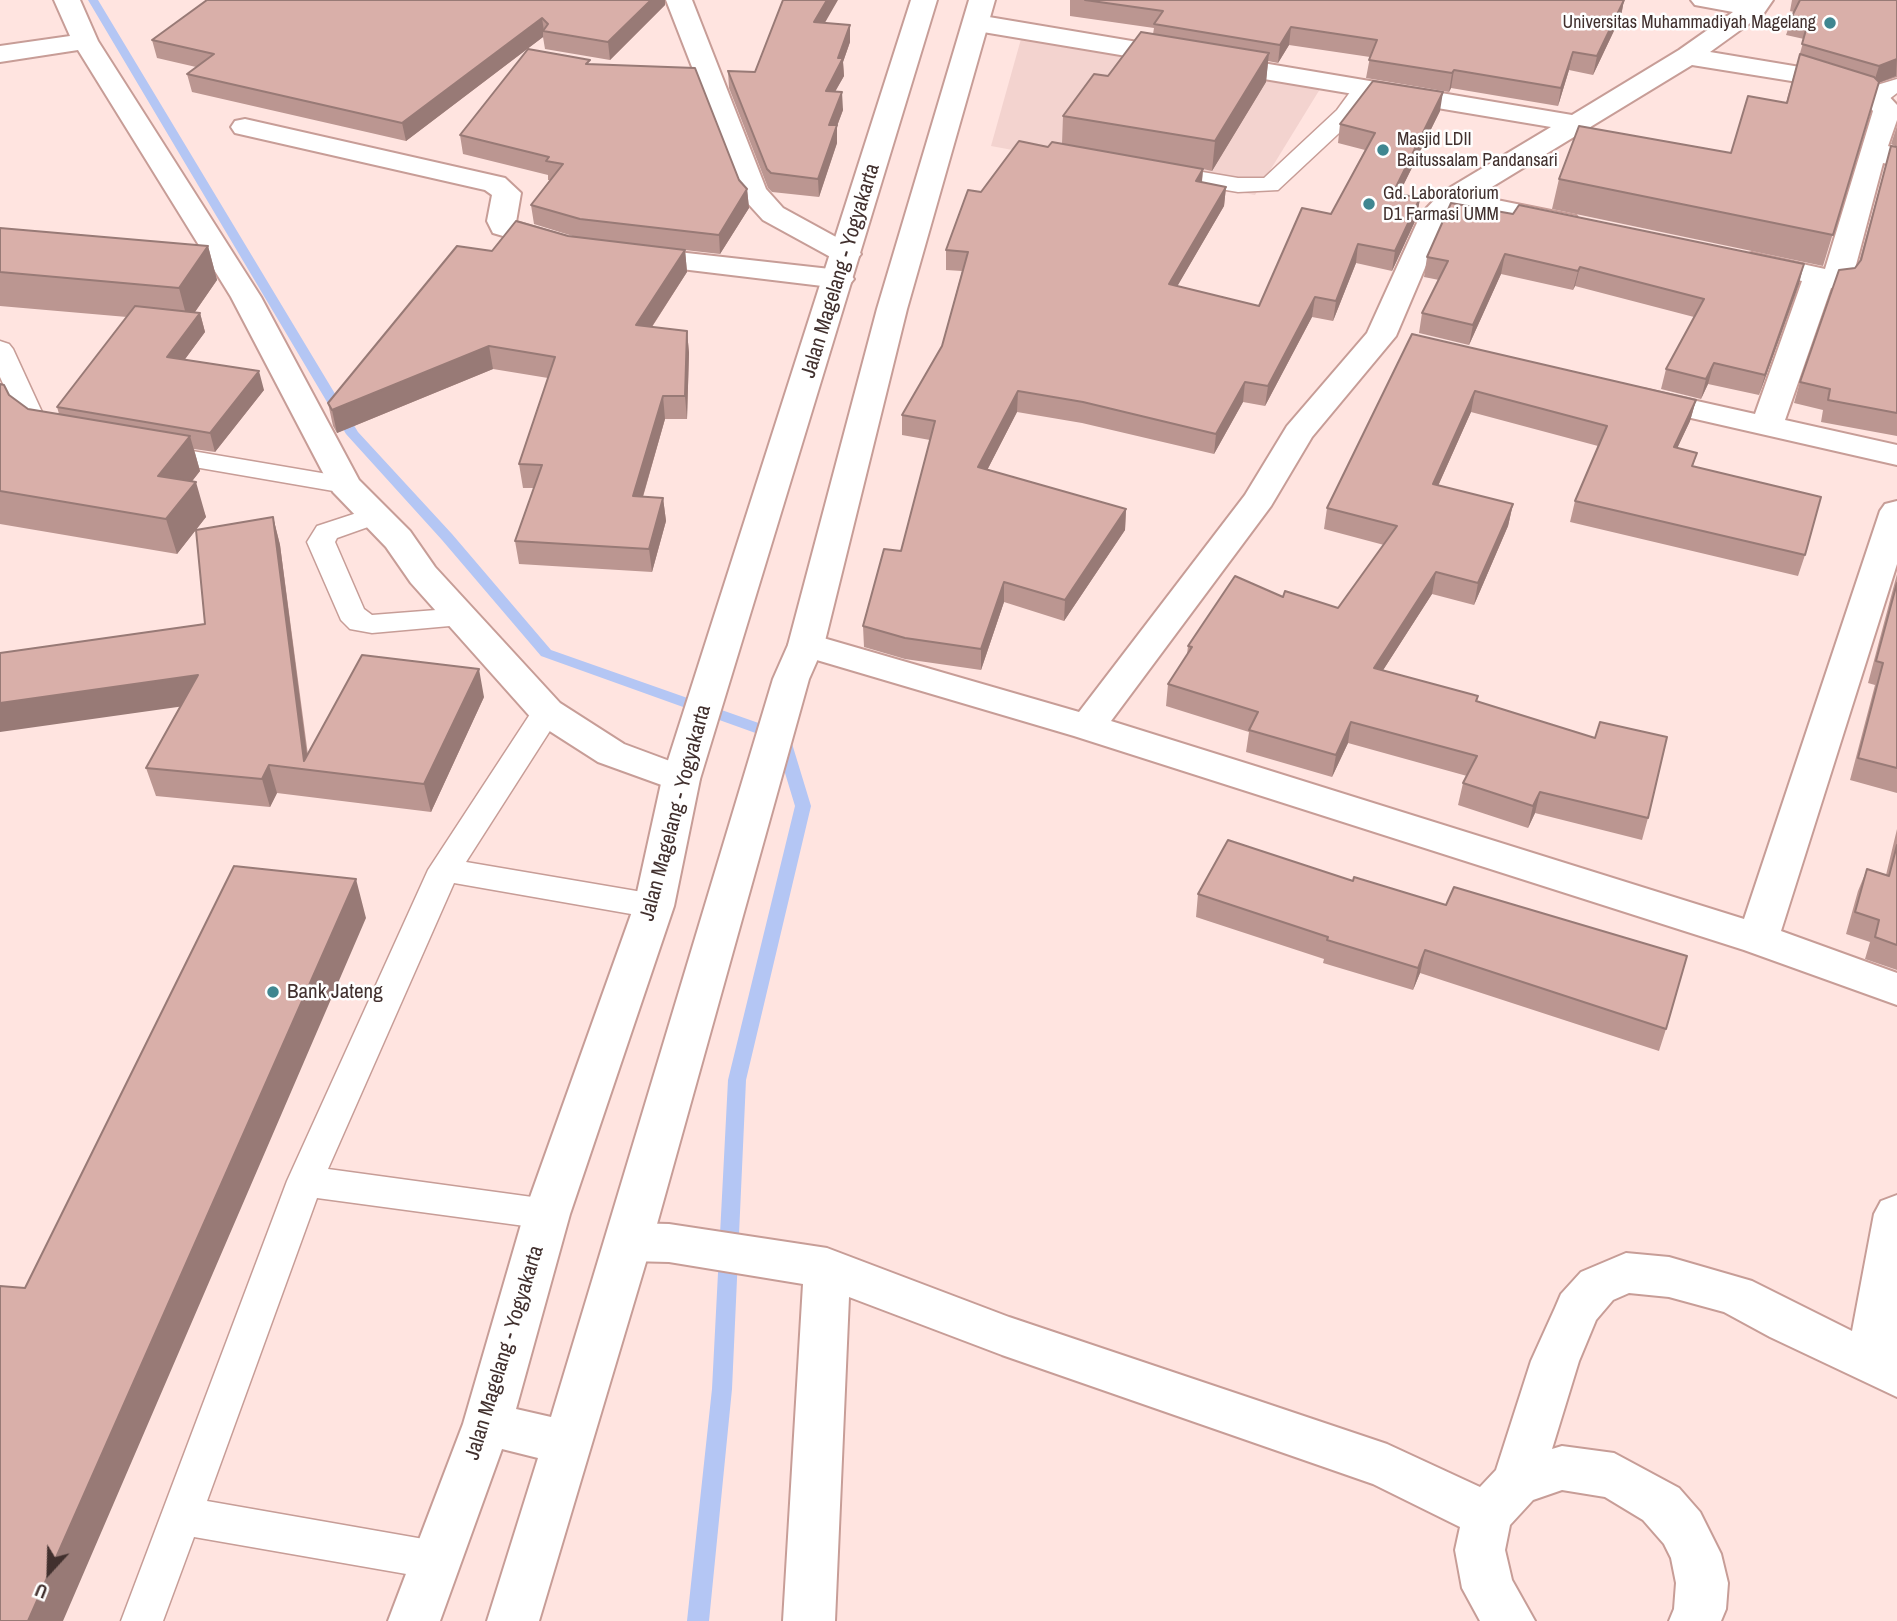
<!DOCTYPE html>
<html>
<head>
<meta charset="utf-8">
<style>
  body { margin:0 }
  #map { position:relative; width:1897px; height:1621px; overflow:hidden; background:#ffe4e0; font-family:"Archivo Narrow",sans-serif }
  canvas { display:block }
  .north { position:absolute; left:14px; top:1537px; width:70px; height:70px; -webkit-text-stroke:5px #fff; paint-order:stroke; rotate:202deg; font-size:19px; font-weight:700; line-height:28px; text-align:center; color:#41302e }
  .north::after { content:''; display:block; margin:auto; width:24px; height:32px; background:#41302e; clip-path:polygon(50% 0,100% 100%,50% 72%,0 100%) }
</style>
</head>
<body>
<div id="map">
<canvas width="1897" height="1621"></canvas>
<div class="north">U</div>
</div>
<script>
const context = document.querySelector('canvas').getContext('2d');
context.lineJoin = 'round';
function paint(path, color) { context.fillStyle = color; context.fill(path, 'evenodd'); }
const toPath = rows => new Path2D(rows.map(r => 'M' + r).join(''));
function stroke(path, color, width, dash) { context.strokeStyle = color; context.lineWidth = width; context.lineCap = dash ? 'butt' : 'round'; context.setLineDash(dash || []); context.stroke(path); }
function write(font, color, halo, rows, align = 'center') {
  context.font = font + ' "Archivo Narrow",sans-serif'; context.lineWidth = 5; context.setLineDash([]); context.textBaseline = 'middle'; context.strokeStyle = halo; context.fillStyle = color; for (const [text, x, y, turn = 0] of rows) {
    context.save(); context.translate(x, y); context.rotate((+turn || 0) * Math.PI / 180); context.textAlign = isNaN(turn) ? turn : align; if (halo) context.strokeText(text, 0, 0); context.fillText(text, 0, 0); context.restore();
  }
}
const built = toPath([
  [1021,39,1320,89,1255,195,991,146]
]);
const stream = toPath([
  [88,0,98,0,358,432,452,534,551,650,787,733,790,737,811,806,746,1080,732,1389,709,1621,687,1621,712,1389,728,1080,795,806,775,740,541,656,442,540,346,434,88,0]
]);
const service = toPath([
  [1897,79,1897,93,1884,103,1868,103,1865,98,1877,85,1897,79],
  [1364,82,1375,89,1353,120,1278,190,1238,192,1161,179,1150,172,1161,165,1238,178,1264,178,1337,110,1356,84,1364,82],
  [0,341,9,344,13,349,47,423,66,430,70,436,66,442,48,442,27,434,23,428,0,377,0,341],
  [157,445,345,477,355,479,359,485,355,491,345,493,148,459,144,453,148,447,157,445],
  [375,507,385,509,389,515,385,521,337,538,335,542,364,609,372,615,462,608,472,610,476,617,472,624,372,633,350,629,341,620,307,542,317,526,375,507],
  [547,702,558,705,562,712,466,862,654,894,666,897,670,906,666,915,654,918,454,883,328,1169,547,1199,560,1203,565,1214,560,1225,547,1229,317,1198,207,1501,435,1541,450,1546,456,1560,450,1574,435,1579,194,1537,163,1621,121,1621,287,1181,428,870,536,705,547,702]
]);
const minor = toPath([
  [54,0,80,0,98,41,261,297,359,480,410,531,435,567,560,703,624,744,694,770,700,779,694,788,681,792,598,762,534,721,411,583,386,547,333,492,231,297,78,50,0,62,0,46,70,36,54,0],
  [666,0,692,0,766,189,783,208,856,248,861,254,856,260,846,263,836,260,763,220,743,198,666,0],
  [1691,0,1773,0,1764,13,1710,52,1818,70,1885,92,1897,105,1897,120,1888,146,1897,149,1897,166,1883,163,1852,280,1848,286,1831,288,1785,420,1897,445,1897,465,1643,407,1632,405,1627,398,1632,391,1643,389,1755,414,1802,281,1742,268,1737,262,1742,256,1752,253,1825,269,1873,111,1867,104,1804,83,1692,65,1477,196,1576,216,1580,222,1576,228,1566,231,1457,209,1444,223,1396,336,1312,437,1271,506,1111,721,1744,919,1880,511,1885,504,1897,501,1897,564,1781,931,1897,973,1897,1005,1744,950,1074,736,793,653,788,645,793,637,806,633,1079,712,1245,495,1287,426,1367,333,1421,214,1441,193,1551,127,977,31,968,28,964,23,968,18,977,15,1572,115,1679,50,1733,12,1695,5,1691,0],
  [245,119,505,178,521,193,516,222,570,238,575,244,570,250,560,253,493,233,487,221,492,195,485,190,235,133,231,127,235,121,245,119],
  [633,247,839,270,849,273,854,279,849,285,839,288,623,262,618,256,623,250,633,247],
  [1897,1195,1897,1397,1770,1337,1724,1312,1669,1297,1629,1293,1613,1300,1596,1320,1579,1361,1552,1449,1562,1446,1614,1453,1679,1488,1700,1512,1721,1554,1728,1583,1726,1609,1721,1621,1669,1621,1674,1609,1676,1583,1671,1558,1664,1544,1643,1520,1605,1497,1562,1490,1533,1500,1510,1525,1505,1550,1512,1580,1535,1621,1480,1621,1462,1588,1455,1550,1460,1527,1373,1484,1002,1355,849,1297,835,1621,783,1621,803,1284,669,1262,629,1261,613,1256,606,1242,613,1228,629,1223,669,1224,827,1248,1009,1317,1387,1444,1480,1487,1496,1470,1531,1361,1555,1308,1561,1294,1581,1272,1626,1253,1669,1257,1752,1281,1852,1331,1874,1214,1881,1201,1897,1195]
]);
const trunk = toPath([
  [911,0,937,0,700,779,674,906,570,1214,516,1409,551,1417,773,679,788,645,877,309,969,0,995,0,907,309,824,645,809,679,652,1242,539,1621,487,1621,538,1458,502,1449,440,1621,388,1621,463,1424,524,1214,634,906,662,779,911,0]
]);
const wall = toPath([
  [207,0,665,0,665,5,610,60,545,49,543,37,406,141,192,92,187,74,196,67,157,58,152,40],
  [1070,0,1624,0,1621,16,1593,75,1569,70,1558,106,1451,88,1449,92,1366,78,1370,57,1289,45,1278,63,1268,61,1266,82,1212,171,1203,169,1202,182,1226,187,1224,206,1177,286,1259,306,1331,214,1365,150,1338,143,1340,124,1440,111,1399,194,1420,198,1417,217,1392,271,1356,263,1333,321,1312,317,1265,406,1243,402,1214,454,1082,423,1017,412,987,470,1126,509,1125,530,1064,621,1004,602,981,670,905,659,864,647,863,626,901,551,930,440,902,435,902,415,942,346,962,271,946,270,946,250,981,192,1048,147,1062,144,1063,116,1108,76,1153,34,1154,28,1070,16],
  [1792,0,1897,0,1897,77,1879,83,1823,266,1552,209,1559,179,1731,153,1786,103,1804,39,1786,35,1794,12,1790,11],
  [824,23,850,25,850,42,843,62,844,76,835,91,843,110,837,126,837,143,819,197,772,192,768,188,729,88,728,71,755,72],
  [590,64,739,180,747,189,749,208,720,254,685,250,687,272,652,327,687,331,689,353,687,419,665,419,643,497,663,498,666,521,652,572,519,564,515,541,534,488,523,488,519,464,548,378,493,369,337,433,333,426,328,403,492,251,568,236,579,238,534,224,531,205,550,180,548,180,548,175,463,154,460,135],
  [1897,126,1897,147,1891,144],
  [1891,146,1897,147,1897,436,1821,422,1823,410,1794,403,1800,382,1855,268,1859,262],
  [1451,203,1799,284,1759,395,1708,384,1701,399,1661,389,1666,369,1694,317,1575,286,1573,290,1501,274,1469,345,1419,333,1422,313,1439,280,1424,277,1427,257],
  [0,228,208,246,217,280,195,312,200,313,205,332,184,360,264,390,215,452,194,449,200,471,192,481,206,517,177,554,0,524,0,384,9,395,28,409,59,414,57,407,127,317,0,306],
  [1412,334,1696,400,1690,421,1677,448,1697,453,1693,466,1805,555,1798,576,1570,522,1575,501,1598,446,1471,412,1438,486,1513,504,1508,526,1474,605,1432,594,1383,670,1478,696,1477,702,1648,818,1642,840,1535,813,1528,828,1458,805,1463,783,1467,776,1348,743,1332,777,1246,752,1249,732,1166,706,1168,684,1187,655,1188,646,1283,597,1338,608,1384,545,1324,529,1327,508],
  [273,517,280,545,308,755,484,697,431,812,277,793,270,807,156,796,146,768,180,706,205,624],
  [1897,574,1897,793,1850,780,1875,685,1868,683],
  [1897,829,1897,970,1865,959,1870,942,1846,934,1858,891,1867,869,1886,875],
  [1228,840,1666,1029,1659,1051,1420,973,1413,990,1323,963,1324,959,1196,917,1198,894]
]);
const shadedWall = toPath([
  [651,0,665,0,665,5,610,60,608,42],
  [827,0,838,0,815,40,814,22],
  [1624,0,1621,16,1593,75,1597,56],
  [542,18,544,31,543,31,543,37,406,141,402,123],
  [850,25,850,42,843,62,844,76,826,108,826,91],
  [1291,27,1289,45,1278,63,1280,45],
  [1573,52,1569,70,1558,106,1561,88],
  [1269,53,1266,82,1212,171,1215,141],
  [1897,59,1896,76,1873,85,1879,66],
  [1454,70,1451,88,1449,92,1452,73],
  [842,92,843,110,837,126,837,143,819,197,818,179,829,125],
  [1443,92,1440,111,1390,212,1393,193],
  [1203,169,1201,189,1196,181],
  [1226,187,1224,206,1167,304,1169,284],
  [747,189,749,208,720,254,719,235],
  [1420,198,1417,217,1392,271,1395,251],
  [1358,244,1356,263,1333,321,1336,301],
  [208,246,217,280,188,322,179,288],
  [685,250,687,272,638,348,636,325],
  [1505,254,1501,274,1469,345,1473,325],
  [1804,264,1799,284,1759,395,1765,375],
  [1580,267,1575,286,1573,290,1578,271],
  [1315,297,1312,317,1265,406,1268,386],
  [200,313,205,332,172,377,167,357],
  [687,331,689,353,687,419,685,396],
  [489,346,493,369,337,433,332,410],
  [1714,363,1708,384,1701,399,1706,379],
  [259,371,264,390,215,452,210,433],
  [1245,382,1243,402,1214,454,1216,434],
  [1018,391,1017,412,978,488,978,467],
  [1475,391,1471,412,1429,506,1433,484],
  [663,396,665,419,636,520,633,496],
  [1696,400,1690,421,1668,468,1674,447],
  [190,436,200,471,169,511,158,476],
  [196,482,206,517,177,554,166,519],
  [663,498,666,521,652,572,649,549],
  [1513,504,1508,526,1474,605,1478,583],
  [1126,509,1125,530,1064,621,1065,600],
  [273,517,280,545,309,770,304,761],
  [1436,572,1432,594,1371,689,1374,668],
  [1004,582,1004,602,981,670,981,649],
  [479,669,484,697,431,812,424,784],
  [198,675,206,703,0,732,0,703],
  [1351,722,1348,743,1332,777,1336,755],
  [269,765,277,793,270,807,262,779],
  [1540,792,1535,813,1528,828,1533,806],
  [356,879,366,918,63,1621,28,1621],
  [1425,950,1420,973,1413,990,1418,968]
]);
const building = toPath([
  [207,0,651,0,608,42,543,31,548,24,542,18,402,123,187,74,214,54,152,40,207,0],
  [783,0,827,0,814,22,850,25,838,58,843,58,826,91,842,92,829,125,837,125,818,179,771,173,767,169,728,71,755,72,783,0],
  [1085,0,1624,0,1597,56,1573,52,1561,88,1454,70,1452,73,1369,60,1377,40,1291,27,1280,45,1154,24,1163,11,1085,0],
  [1800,0,1897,0,1897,59,1879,66,1802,44,1809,19,1792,16,1800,0],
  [1141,32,1269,53,1215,141,1063,116,1094,74,1108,76,1141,32],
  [528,49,590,60,586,64,695,68,739,180,747,189,719,235,580,219,531,205,563,164,546,161,549,157,460,135,528,49],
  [1800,54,1874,77,1879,82,1833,235,1559,179,1579,126,1731,153,1748,96,1787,103,1800,54],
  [1373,81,1443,92,1393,193,1420,198,1395,251,1358,244,1336,301,1315,297,1268,386,1245,382,1216,434,1083,402,1018,391,978,467,1126,509,1065,600,1004,582,981,649,905,638,863,626,884,549,901,551,935,421,902,415,942,346,968,252,946,250,968,190,981,192,1019,141,1048,147,1052,142,1203,169,1196,181,1226,187,1169,284,1259,306,1302,208,1331,214,1375,133,1340,124,1373,81],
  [1891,146,1897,147,1897,413,1828,400,1830,389,1800,382,1839,270,1855,268,1861,260,1891,146],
  [1451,203,1513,214,1519,205,1804,264,1765,375,1714,363,1706,379,1666,369,1704,299,1580,267,1578,271,1505,254,1473,325,1422,313,1448,261,1427,257,1451,203],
  [516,221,568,236,685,250,636,325,687,331,685,396,663,396,633,496,663,498,649,549,515,541,542,465,519,464,555,357,489,346,332,410,328,403,457,246,492,251,516,221],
  [0,228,208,246,179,288,0,272,0,228],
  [135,306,200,313,167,357,259,371,210,433,57,407,135,306],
  [1412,334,1696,400,1674,447,1697,453,1692,466,1821,497,1805,555,1575,501,1607,426,1475,391,1433,484,1513,504,1478,583,1436,572,1374,668,1478,696,1476,701,1595,738,1600,722,1667,737,1648,818,1540,792,1533,806,1463,783,1477,756,1351,722,1336,755,1249,730,1258,712,1168,684,1192,647,1188,646,1235,576,1283,597,1285,591,1338,608,1397,526,1327,508,1412,334],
  [0,384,4,385,9,395,28,409,190,436,158,476,196,482,166,519,0,491,0,384],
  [273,517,304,761,362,655,479,669,424,784,269,765,262,779,146,768,198,675,0,703,0,653,205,624,196,530,273,517],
  [1897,583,1897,768,1858,758,1883,663,1876,661,1897,583],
  [1228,840,1353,881,1354,877,1446,905,1454,887,1687,956,1666,1029,1425,950,1418,968,1327,940,1328,937,1198,894,1228,840],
  [1897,845,1897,945,1875,937,1879,920,1855,912,1867,869,1889,876,1897,845],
  [234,866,356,879,28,1621,0,1621,0,1286,25,1288,234,866]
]);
const markers = [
  [1830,23,7,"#3f8690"],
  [1383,150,7,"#3f8690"],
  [1369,204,7,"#3f8690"],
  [273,992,7,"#3f8690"]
];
const farPoinames = [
  ["Universitas Muhammadiyah Magelang",1816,23,"right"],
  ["Masjid LDII",1397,140],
  ["Baitussalam Pandansari",1397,161],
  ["Gd. Laboratorium",1383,194],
  ["D1 Farmasi UMM",1383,215]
];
const streetNames = [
  ["Jalan Magelang - Yogyakarta",841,271,-73],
  ["Jalan Magelang - Yogyakarta",676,813,-75],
  ["Jalan Magelang - Yogyakarta",505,1353,-73]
];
const poiNames = [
  ["Bank Jateng",287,992]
];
paint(built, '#f3d3cf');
paint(stream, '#b4c6f4');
stroke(service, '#c79d97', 3);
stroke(minor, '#c79d97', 4);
stroke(trunk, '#c79d97', 4);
paint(service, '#fff');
paint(minor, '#fff');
paint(trunk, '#fff');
paint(wall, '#bb9691');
paint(shadedWall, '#987a76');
paint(building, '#d9afa9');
stroke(building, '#987a76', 2);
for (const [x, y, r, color] of markers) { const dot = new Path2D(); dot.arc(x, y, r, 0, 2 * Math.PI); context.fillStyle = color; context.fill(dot); stroke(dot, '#fff', 2.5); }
write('18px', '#41302e', '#fff', farPoinames, 'left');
write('21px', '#41302e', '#fff', streetNames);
write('21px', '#41302e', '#fff', poiNames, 'left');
</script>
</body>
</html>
